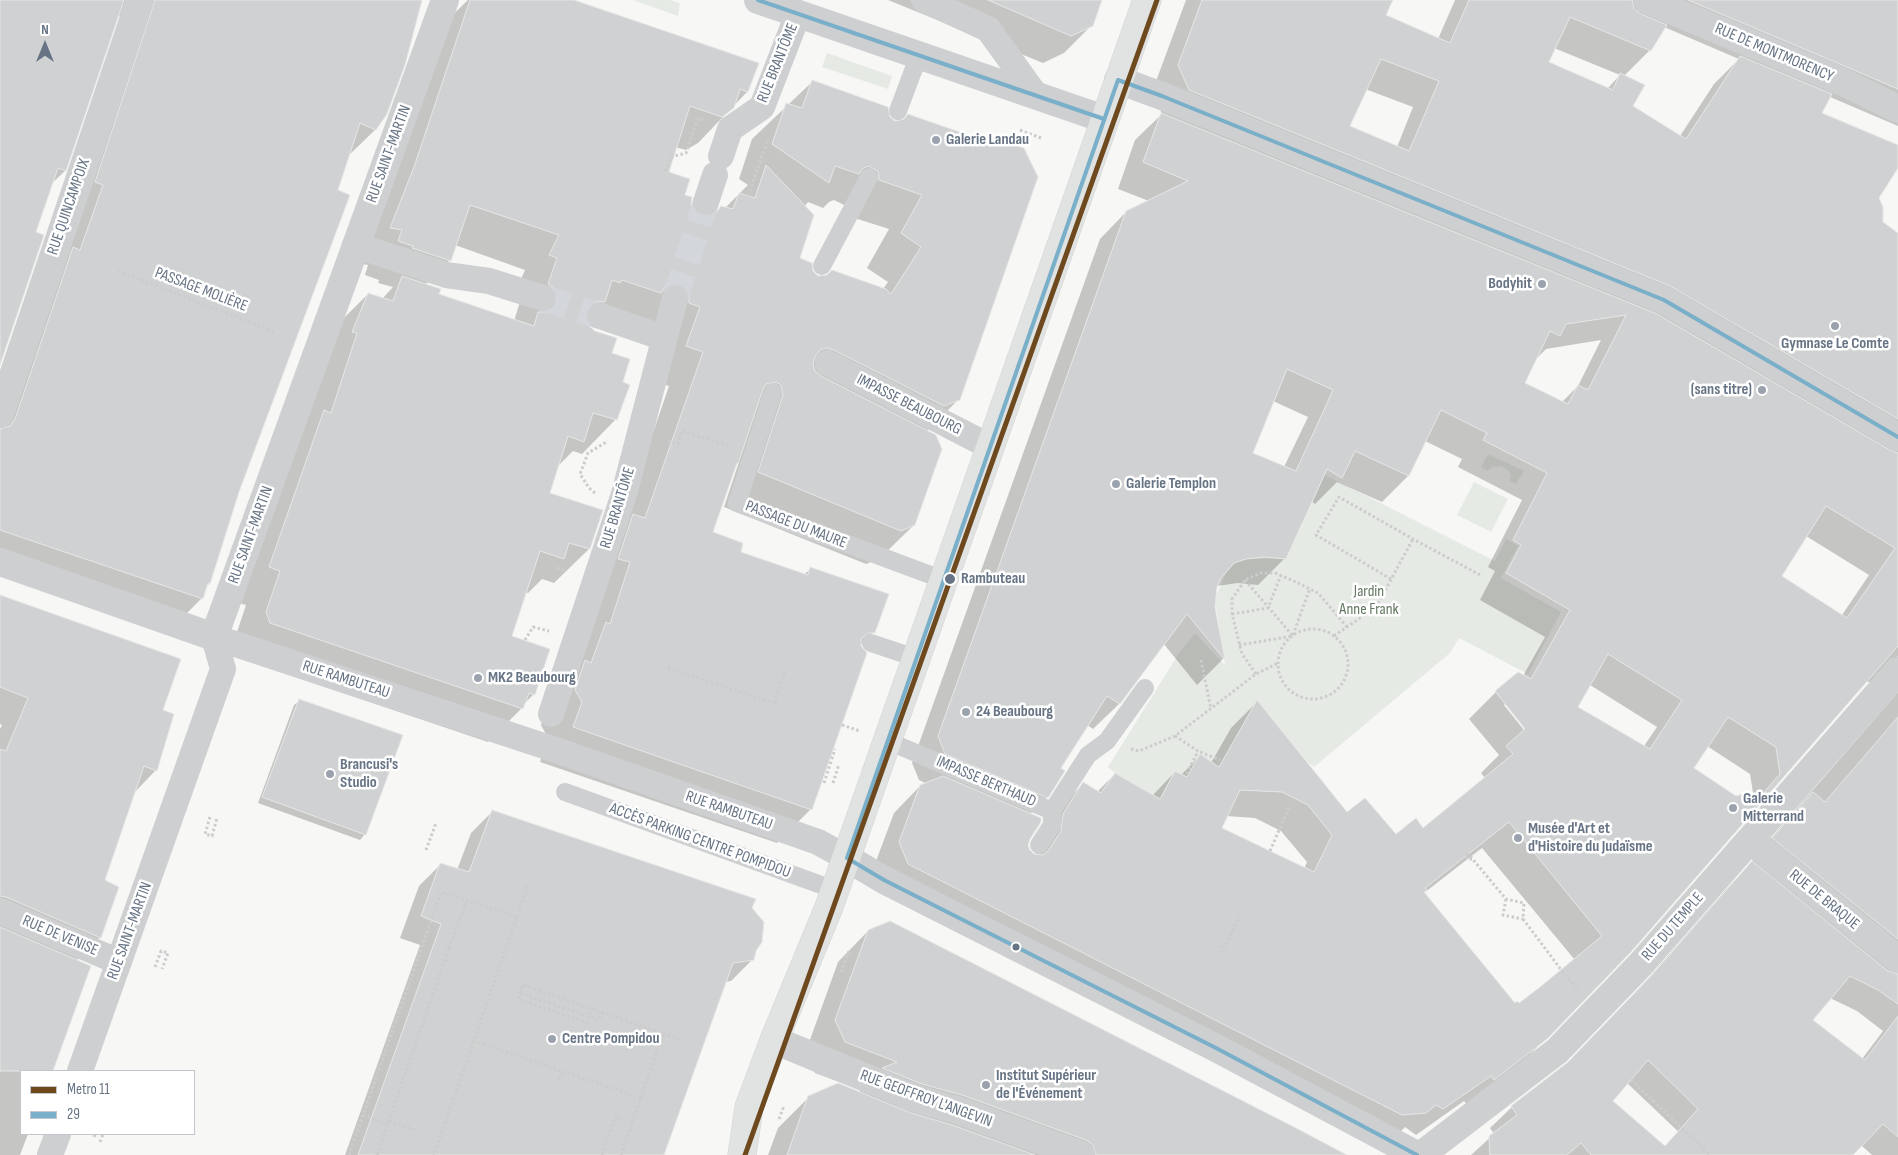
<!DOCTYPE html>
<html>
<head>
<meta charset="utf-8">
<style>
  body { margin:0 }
  #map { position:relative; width:1898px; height:1155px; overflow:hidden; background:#f7f7f6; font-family:"Sofia Sans Condensed",sans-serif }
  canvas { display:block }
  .legend { position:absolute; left:20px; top:1070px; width:175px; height:65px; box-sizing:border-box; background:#fff; border:1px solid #c2c7ce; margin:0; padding:6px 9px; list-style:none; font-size:15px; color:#677485 }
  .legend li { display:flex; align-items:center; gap:10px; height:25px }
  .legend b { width:25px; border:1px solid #c2c7ce }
  .north { position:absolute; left:20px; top:20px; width:50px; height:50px; -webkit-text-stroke:4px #fff; paint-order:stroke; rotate:0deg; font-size:14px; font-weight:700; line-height:20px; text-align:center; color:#677485 }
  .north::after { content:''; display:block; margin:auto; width:18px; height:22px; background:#677485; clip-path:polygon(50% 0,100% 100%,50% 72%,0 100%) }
</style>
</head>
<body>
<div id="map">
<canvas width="1898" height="1155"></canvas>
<ul class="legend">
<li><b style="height:6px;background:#6e491e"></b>Metro 11</li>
<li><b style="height:6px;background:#7aafc9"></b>29</li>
</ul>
<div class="north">N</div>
</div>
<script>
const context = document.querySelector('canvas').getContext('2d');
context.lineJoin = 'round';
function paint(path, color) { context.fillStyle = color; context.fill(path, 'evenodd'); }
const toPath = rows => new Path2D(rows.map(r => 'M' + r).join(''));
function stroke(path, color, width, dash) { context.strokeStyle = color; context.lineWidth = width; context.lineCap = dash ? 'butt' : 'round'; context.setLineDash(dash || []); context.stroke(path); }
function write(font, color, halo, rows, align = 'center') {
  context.font = font + ' "Sofia Sans Condensed",sans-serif'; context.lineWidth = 5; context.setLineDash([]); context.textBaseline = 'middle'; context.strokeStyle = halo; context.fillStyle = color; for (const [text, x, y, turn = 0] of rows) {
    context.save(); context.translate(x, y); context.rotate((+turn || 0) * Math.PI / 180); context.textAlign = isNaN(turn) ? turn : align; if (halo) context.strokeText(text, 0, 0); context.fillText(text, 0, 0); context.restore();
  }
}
const green = toPath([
  [633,0,670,0,680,3,678,16],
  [827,53,892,76,888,89,822,67],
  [1488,454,1524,471,1516,484,1510,481,1511,475,1509,471,1501,466,1492,467,1488,471,1481,467],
  [1325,475,1495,561,1506,539,1518,546,1501,578,1561,612,1528,674,1459,638,1450,653,1314,767,1306,761,1257,701,1208,788,1175,771,1160,799,1115,773,1108,767,1179,653,1195,633,1225,665,1215,599,1226,573,1235,563,1247,559,1286,559],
  [1474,482,1508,499,1491,532,1457,515]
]);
const shadow = toPath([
  [0,0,421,0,375,130,347,157,209,584,205,588,201,599,172,628,0,569,0,411,123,18,117,15,65,171,51,184,34,233,0,351],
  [468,0,570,0,747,92,698,143,686,150,675,147,667,173,694,213,701,218,709,218,721,207,725,208,748,185,739,179,752,139,812,82,894,122,995,146,1000,141,959,399,926,432,914,525,879,559,866,564,724,507,739,462,734,466,711,533,740,553,804,575,811,568,873,632,860,646,811,809,777,843,540,762,548,738,541,725,550,696,620,529,669,386,653,381,666,341,590,315,585,320,588,327,611,354,621,382,616,419,582,454,573,451,557,467,548,494,589,549,554,583,542,579,528,593,525,592,510,637,534,694,524,704,522,708,488,742,236,657,232,647,246,605,235,602,333,329,368,294,382,299,393,287,378,283,379,280,365,275,368,265,357,263,438,29],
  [834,200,844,205,845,215,889,229,867,268,888,282,883,289,817,277,798,259,804,207,808,202,823,208,829,202],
  [455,245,525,270,516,290,523,292,514,321,438,295,425,285,450,260],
  [888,0,1101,0,1092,25,1064,53,1043,63],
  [1186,0,1391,0,1384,16,1438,39,1455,0,1898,0,1898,126,1830,97,1820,113,1898,146,1898,166,1878,198,1882,223,1898,234,1898,656,1872,682,1866,682,1546,1038,1519,1066,1467,1105,1464,1101,1416,1135,1405,1127,1393,1139,873,869,894,813,920,786,927,784,919,780,912,763,1100,239,1126,212,1149,201,1118,189,1135,140,1162,114,1152,92],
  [1664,27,1739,59,1714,84,1680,136,1632,107,1624,76,1650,50],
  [1554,48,1620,75,1607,89,1547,62],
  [1365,89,1413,107,1397,147,1349,127],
  [1601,340,1578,386,1562,402,1524,384,1536,359,1546,349],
  [1273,401,1308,417,1284,467,1252,454],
  [1425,441,1462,459,1458,467,1522,500,1488,567,1495,571,1480,600,1545,637,1523,676,1518,673,1496,692,1469,719,1499,755,1481,773,1485,778,1423,830,1395,836,1347,813,1257,702,1231,728,1211,763,1200,756,1181,775,1175,772,1152,796,1115,774,1097,792,1083,784,1057,810,1037,842,1035,855,1029,851,1027,845,1030,814,1047,797,1059,769,1087,725,1093,729,1120,703,1163,643,1197,685,1223,659,1214,607,1216,586,1238,583,1258,585,1285,558,1311,501,1315,504,1337,482,1382,502,1408,476],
  [1806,536,1869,575,1842,615,1780,577],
  [1590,685,1657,727,1644,746,1577,708],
  [1506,703,1530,733,1528,735,1504,705],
  [1707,746,1750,774,1754,799,1736,797,1692,769],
  [1226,816,1255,818,1281,831,1307,862,1304,869,1220,828],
  [1482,848,1575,960,1519,1005,1515,1005,1424,893],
  [0,596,162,711,156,770,134,793,103,881,100,937,76,961,55,1063,52,1071,21,1071,21,1134,28,1134,20,1155,0,1155,0,729,2,725,0,724],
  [1898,692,1898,1155,1872,1155,1861,1145,1851,1155,1703,1155,1627,1083,1612,1101,1665,1148,1682,1155,1471,1155,1494,1134,1490,1128,1512,1107,1566,1065,1631,998,1730,885,1753,862,1752,860],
  [1830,998,1857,1011,1883,1031,1862,1059,1811,1021],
  [300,700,365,834,360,840,258,803,294,705],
  [493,811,751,908,755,950,753,959,731,981,725,982,662,1155,345,1155,420,945,400,938,419,886,440,865,457,870,471,833],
  [868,931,1345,1155,768,1155,778,1128,809,1097,858,1093,861,1090,815,1073,806,1051,838,962]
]);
const building = toPath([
  [0,0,124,0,66,171,58,168,36,232,44,235,0,365,0,0],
  [155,0,422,0,405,65,387,114,376,130,360,123,338,190,350,195,239,492,210,584,208,583,203,599,0,530,0,429,10,426,15,419,73,247,80,250,103,185,95,182,155,0],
  [470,0,574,0,759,63,748,92,740,89,734,108,722,117,690,106,669,172,690,179,685,195,692,197,691,205,695,212,702,216,709,217,716,213,721,206,733,209,739,193,755,198,766,165,814,215,800,258,812,263,813,271,818,276,827,275,832,270,886,289,891,294,921,247,901,233,922,195,879,180,878,171,869,166,863,168,859,174,835,166,829,183,772,144,786,103,802,108,812,80,888,107,890,117,895,121,904,119,908,114,997,145,999,140,1024,148,1038,177,960,400,944,406,834,350,827,348,820,350,815,357,813,364,815,371,821,376,936,435,942,449,915,525,901,531,758,472,783,395,781,385,776,382,766,384,763,389,738,464,737,463,713,532,743,543,741,552,808,575,810,567,889,594,875,633,868,633,861,639,861,646,867,653,812,810,573,727,582,702,575,690,585,660,591,663,606,622,610,624,630,562,618,559,633,514,645,518,703,352,686,346,700,307,689,303,689,294,686,288,679,284,671,284,665,287,661,293,622,280,620,283,612,280,605,302,597,301,590,305,586,311,585,318,589,326,595,331,617,338,612,353,630,359,623,382,630,385,617,420,593,413,584,442,568,436,550,493,603,510,590,549,569,543,564,559,540,551,512,636,550,649,535,695,529,693,523,709,270,623,266,612,280,571,269,567,324,410,331,413,357,333,352,332,368,293,393,301,402,276,441,289,439,294,534,326,538,312,547,312,553,309,557,303,557,294,554,288,548,284,557,258,549,255,559,235,470,205,451,261,412,248,413,246,398,241,402,230,390,228,414,167,470,0],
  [988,0,1102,0,1093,26,1071,36,988,0],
  [1202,0,1393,0,1386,15,1450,43,1469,0,1632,0,1634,9,1641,14,1667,25,1651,51,1570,17,1549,62,1613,90,1620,73,1645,85,1633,106,1686,139,1740,56,1832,94,1822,113,1898,145,1898,168,1879,198,1883,207,1883,222,1898,233,1898,419,1670,286,1189,90,1178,65,1202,0],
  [1381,59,1439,81,1409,151,1350,126,1381,59],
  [1688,0,1898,0,1898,89,1847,67,1688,0],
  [1161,113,1657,314,1890,450,1898,453,1898,646,1630,953,1547,1039,1494,1080,1491,1076,1443,1109,1436,1105,1426,1113,1402,1115,908,864,899,842,920,785,943,776,1041,818,1041,822,1030,839,1028,845,1030,850,1034,854,1043,855,1048,851,1061,831,1063,814,1083,782,1101,793,1115,773,1160,799,1175,771,1187,777,1200,754,1219,767,1257,700,1347,812,1365,798,1396,834,1416,818,1423,828,1513,754,1506,746,1525,729,1495,691,1518,672,1531,679,1570,610,1506,573,1521,545,1513,540,1547,473,1483,440,1487,433,1441,410,1409,476,1355,451,1342,478,1327,469,1286,559,1265,557,1246,559,1234,563,1221,578,1217,587,1215,607,1225,660,1187,614,1120,704,1107,696,1061,768,1065,771,1048,798,945,754,938,736,1126,211,1188,181,1143,162,1161,113],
  [1626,315,1588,390,1578,385,1568,404,1525,383,1550,331,1560,336,1566,324,1626,315],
  [1287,369,1333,390,1296,471,1253,453,1287,369],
  [1826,506,1895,548,1847,618,1782,576,1826,506],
  [1608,654,1682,700,1650,749,1578,707,1608,654],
  [1728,717,1776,747,1780,774,1758,799,1746,793,1736,796,1694,768,1728,717],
  [1240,790,1282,792,1308,805,1332,835,1314,872,1222,828,1240,790],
  [1509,822,1602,936,1540,987,1519,1003,1517,1001,1515,1003,1424,892,1427,890,1425,888,1509,822],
  [0,595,181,659,163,710,174,714,157,771,144,766,105,880,119,887,101,938,6,897,0,896,0,749,6,751,28,698,0,687,0,595],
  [299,699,403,735,366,835,262,797,299,699],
  [1898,717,1898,939,1772,838,1813,792,1825,802,1898,717],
  [492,810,756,899,752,908,764,922,762,942,756,951,754,960,733,963,664,1155,358,1155,441,924,421,916,440,863,469,872,492,810],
  [1752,861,1888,971,1898,974,1898,1004,1878,990,1850,976,1813,1020,1865,1060,1898,1016,1898,1137,1883,1124,1853,1155,1591,1155,1581,1143,1567,1155,1490,1155,1489,1136,1517,1115,1511,1106,1568,1062,1652,975,1752,861],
  [1648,1060,1698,1109,1665,1146,1613,1101,1648,1060],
  [890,921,1296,1128,1347,1155,1096,1155,1093,1145,1086,1140,962,1095,922,1084,882,1068,897,1062,845,1042,835,1020,868,930,890,921],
  [0,927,91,966,53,1071,0,1071,0,927],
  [838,1083,911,1113,952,1125,1035,1155,787,1155,808,1096,838,1083]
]);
const pedestrianTunnel = toPath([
  [543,298,600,316],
  [675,298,706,202]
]);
const path = toPath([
  [1020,130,1041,138],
  [665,171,671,157,686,153,698,118,703,120],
  [748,196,768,139],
  [118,271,275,332],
  [668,441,678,444,682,431,729,446],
  [595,493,589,488,580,474,588,453,608,441],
  [557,568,564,571],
  [1391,579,1316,535,1339,497,1413,539,1482,576],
  [1245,580,1293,636],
  [1232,614,1268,608,1281,575],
  '1278 664a35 35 0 1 1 70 0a35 35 0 1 1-70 0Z',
  [1293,635,1310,588],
  [1334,636,1376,607,1413,539],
  [525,640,533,627,549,631],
  [1239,645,1293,636],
  [1201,660,1211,709],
  [668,668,778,704],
  [1256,674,1242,654,1232,614,1232,599,1245,580,1261,573,1275,573,1296,582,1318,593,1347,627],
  [774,703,785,672],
  [842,725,860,731],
  [1175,736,1198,751,1220,760],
  [1131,749,1139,751,1175,736,1256,674,1278,663],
  [1187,774,1198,751],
  [824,783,835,749],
  [833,783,839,764],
  [210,817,205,834,212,836,217,818],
  [426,850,436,823],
  [1270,851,1290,805],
  [1472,859,1467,859,1466,854,1470,856,1506,899,1524,903,1523,919,1562,971,1577,988],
  [1506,899,1503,915,1523,919],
  [517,917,528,885],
  [449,948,467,900],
  [449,948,454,950],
  [1221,953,1241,914],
  [445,961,450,962],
  [155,967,161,951,168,953,162,969],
  [841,972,849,951],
  [520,993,523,985,592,1009,587,1023,518,999,523,985,529,987],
  [520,993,599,1020,602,1012],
  [592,1009,679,1039],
  [473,1041,641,1098],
  [559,1080,563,1071],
  [1631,1080,1710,1155],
  [363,1115,388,1124],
  [779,1119,784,1106],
  [389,1121,418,1131],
  [94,1137,95,1134],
  [100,1142,103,1134],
  [349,1155,441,892,517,917,434,1155],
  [377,1155,449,948],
  [602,1155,615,1117,621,1119],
  [621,1155,663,1034]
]);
const service = toPath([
  [898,111,919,55],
  [822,266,869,177],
  [773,392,737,503,944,580],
  [871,643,916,658],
  [888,741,1052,811,1088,755,1107,741,1145,688],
  [565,792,835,890],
  [1039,845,1052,825,1052,811]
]);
const pedestrian = toPath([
  [924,0,988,29,1035,94],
  [721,156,730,129,762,107,798,14],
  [706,202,715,175],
  [355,245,446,275,489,281,543,298],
  [600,316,664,338],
  [828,363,977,440,991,443],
  [214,637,553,749,818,842,847,858],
  [551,714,624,494,675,298],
  [0,911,119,962],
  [80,1071,223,669,214,637],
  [50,1155,58,1134]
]);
const minor = toPath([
  [1647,0,1841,81,1898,109],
  [1118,80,1162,96,1664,300,1898,437],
  [0,414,140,0],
  [0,562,214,637,445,0],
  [1750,840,1898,959],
  [774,1040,917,1099,957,1110,1081,1155],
  [1421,1155,1557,1051,1641,964,1898,671]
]);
const tertiary = toPath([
  [758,0,1104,119],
  [847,858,884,880,1216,1048,1417,1155]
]);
const secondary = toPath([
  [742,1155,749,1107,774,1040,829,907,1147,0]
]);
const bus1 = toPath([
  [758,0,1104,119],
  [1417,1155,1216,1048,884,880,847,858,1118,80,1162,96,1664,300,1898,437]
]);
const metro1 = toPath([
  [745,1155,1157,0]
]);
const markers = [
  [936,140,5,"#99a2ad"],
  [1542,284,5,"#99a2ad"],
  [1835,326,5,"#99a2ad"],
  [1762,390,5,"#99a2ad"],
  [1116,484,5,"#99a2ad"],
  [950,579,6,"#677485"],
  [478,678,5,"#99a2ad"],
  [966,712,5,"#99a2ad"],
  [330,774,5,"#99a2ad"],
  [1733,808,5,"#99a2ad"],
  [1518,838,5,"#99a2ad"],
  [1016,947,4.5,"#677485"],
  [552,1039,5,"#99a2ad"],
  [986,1085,5,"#99a2ad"]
];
const streetNames = [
  ["RUE DE MONTMORENCY",1774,53,23],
  ["RUE BRANTÔME",778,63,-68],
  ["RUE SAINT-MARTIN",389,154,-70],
  ["RUE QUINCAMPOIX",69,207,-71],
  ["PASSAGE MOLIÈRE",201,290,21],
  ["IMPASSE BEAUBOURG",909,405,27],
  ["RUE BRANTÔME",618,508,-73],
  ["PASSAGE DU MAURE",796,525,21],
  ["RUE SAINT-MARTIN",251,535,-70],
  ["RUE RAMBUTEAU",346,680,18],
  ["IMPASSE BERTHAUD",986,782,23],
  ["RUE RAMBUTEAU",729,811,19],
  ["ACCÈS PARKING CENTRE POMPIDOU",700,841,20],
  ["RUE DE BRAQUE",1824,900,39],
  ["RUE DU TEMPLE",1673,927,-49],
  ["RUE SAINT-MARTIN",130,931,-70],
  ["RUE DE VENISE",60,936,23],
  ["RUE GEOFFROY L'ANGEVIN",926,1099,20]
];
const poiNames = [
  ["Galerie Landau",946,140],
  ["Bodyhit",1532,284,"right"],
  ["Gymnase Le Comte",1835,344,"center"],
  ["(sans titre)",1752,390,"right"],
  ["Galerie Templon",1126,484],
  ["MK2 Beaubourg",488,678],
  ["24 Beaubourg",976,712],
  ["Brancusi's",340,765],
  ["Studio",340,783],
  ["Galerie",1743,799],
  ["Mitterrand",1743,817],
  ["Musée d'Art et",1528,829],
  ["d'Histoire du Judaïsme",1528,847],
  ["Centre Pompidou",562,1039],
  ["Institut Supérieur",996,1076],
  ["de l'Événement",996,1094]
];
const stopNames = [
  ["Rambuteau",961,579]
];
const parkNames = [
  ["Jardin",1369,592],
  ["Anne Frank",1369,610]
];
paint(green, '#e6eae4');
paint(shadow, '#0003');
paint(building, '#d0d1d2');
stroke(building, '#e6e6e6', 1);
stroke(pedestrianTunnel, '#d3d6da', 26, [26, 13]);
stroke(secondary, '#d4d5d5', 29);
stroke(path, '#cccccd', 3, [2.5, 2.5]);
stroke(service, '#cecfd1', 18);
stroke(pedestrian, '#cecfd1', 26);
stroke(minor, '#cecfd1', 28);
stroke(tertiary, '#cecfd1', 28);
stroke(secondary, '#e1e2e2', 28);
stroke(bus1, '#7aafc9', 4);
stroke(metro1, '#6e491e', 5);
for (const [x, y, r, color] of markers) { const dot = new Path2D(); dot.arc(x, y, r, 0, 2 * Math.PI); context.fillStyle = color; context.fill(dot); stroke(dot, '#fff', 2); }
write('16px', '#677485', '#fff', streetNames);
write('bold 16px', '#677485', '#fff', poiNames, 'left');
write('bold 16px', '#677485', '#fff', stopNames, 'left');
write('16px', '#647862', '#fff', parkNames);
</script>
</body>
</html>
